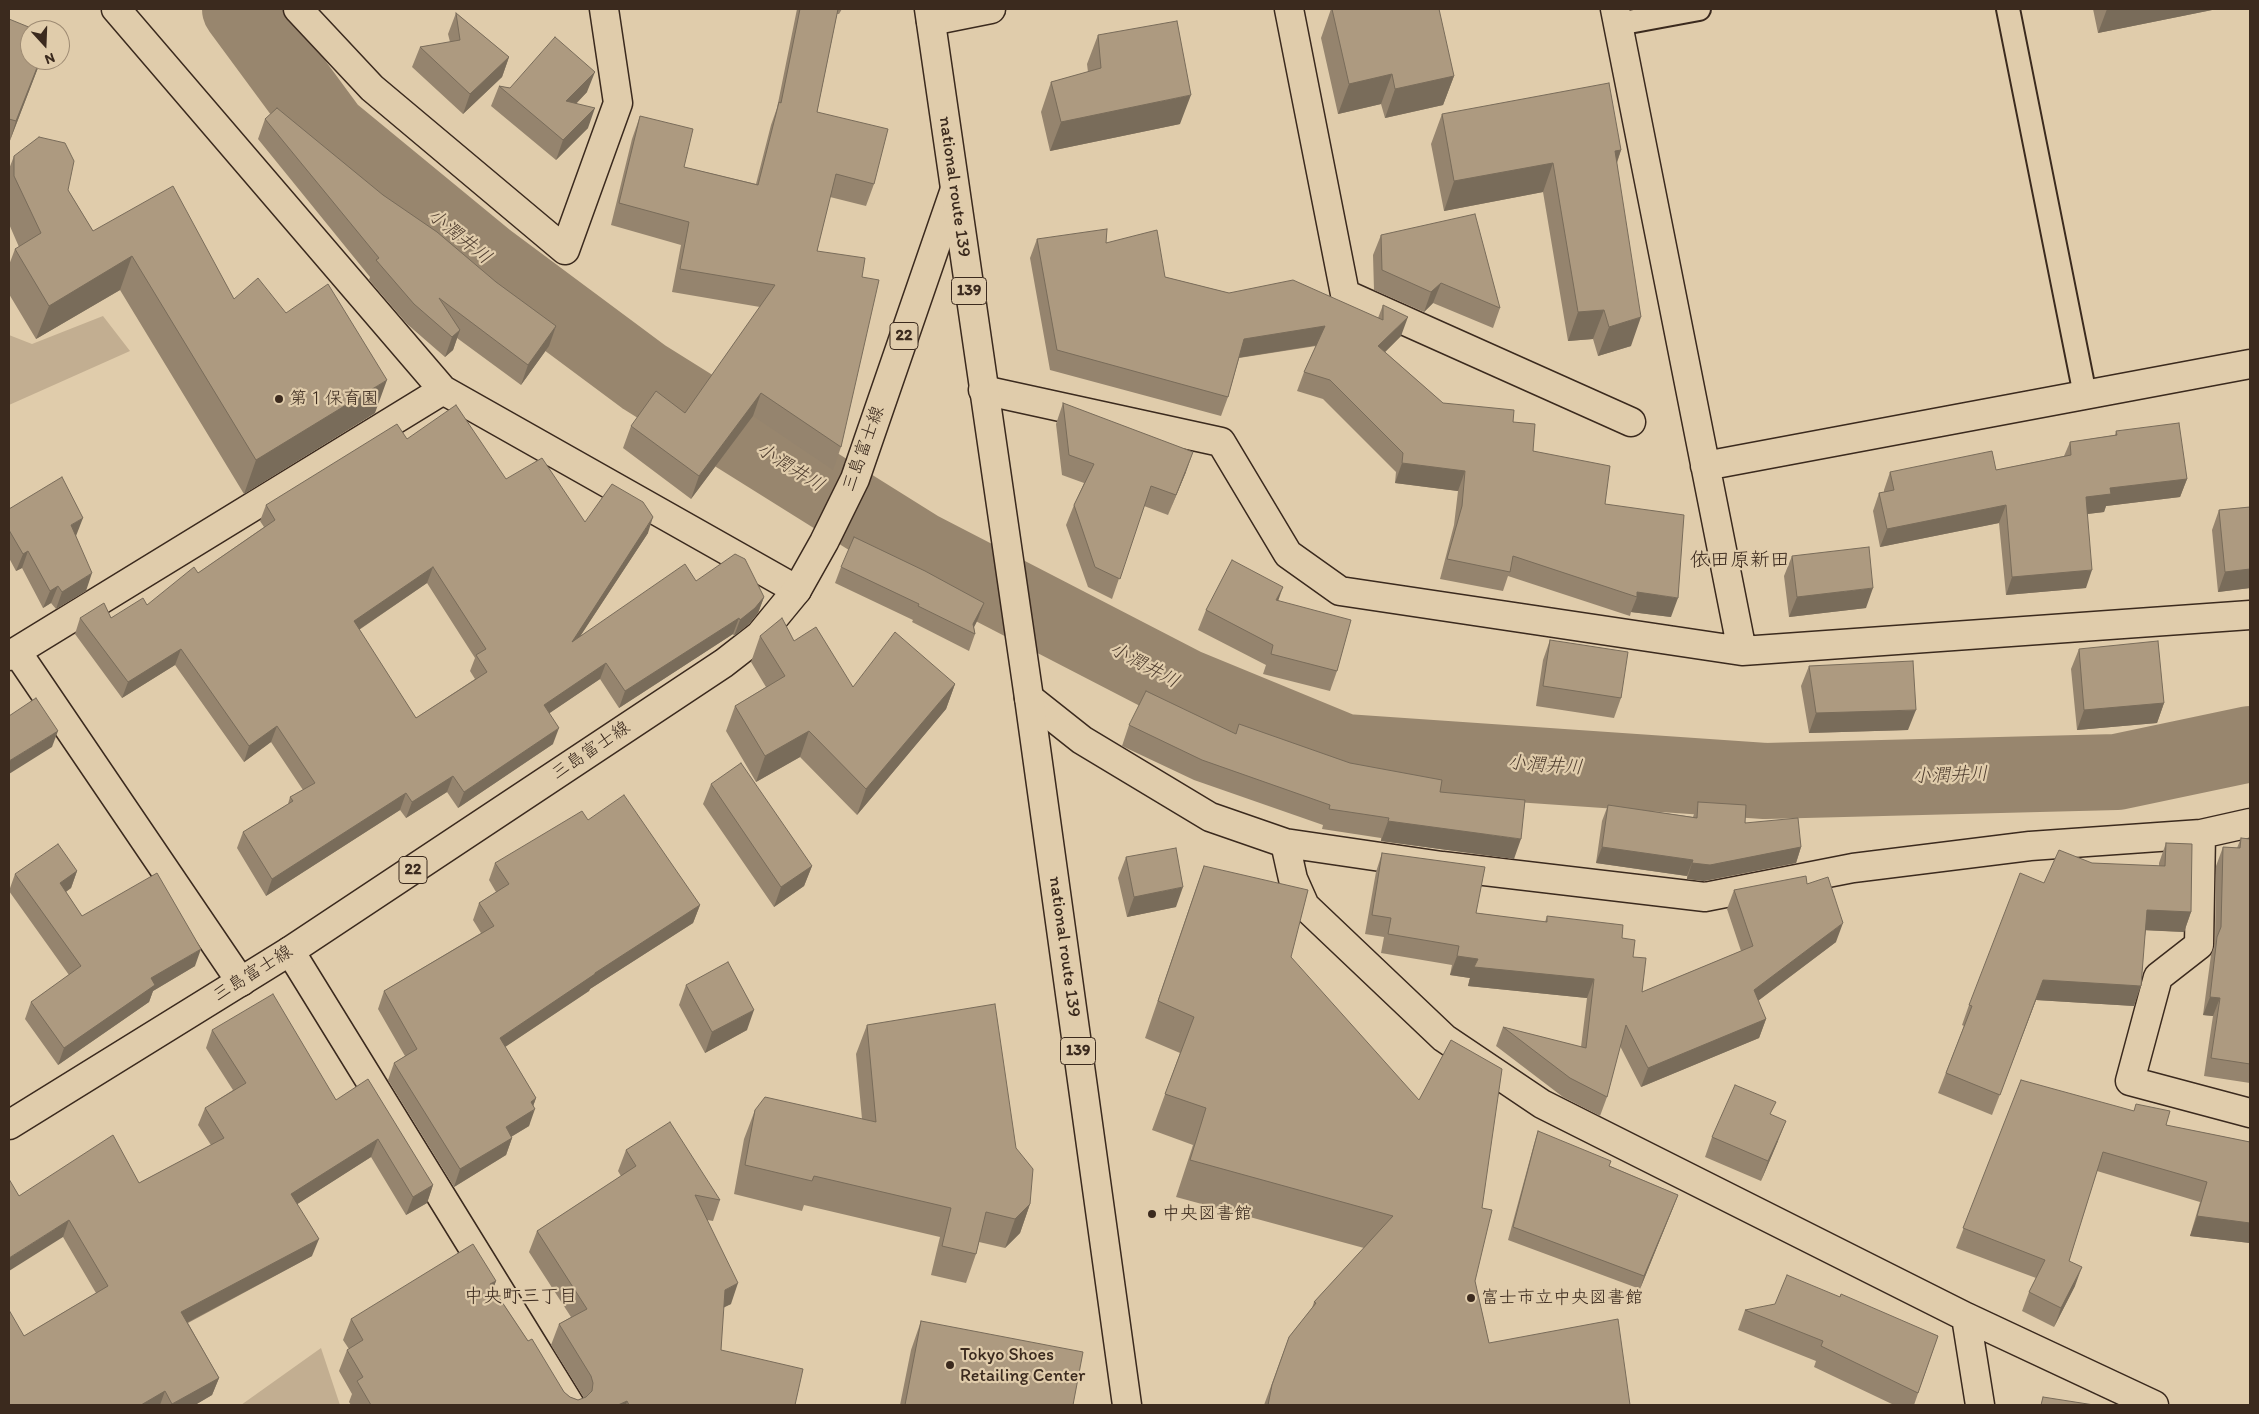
<!DOCTYPE html>
<html>
<head>
<meta charset="utf-8">
<style>
  body { margin:0 }
  #map { position:relative; width:2259px; height:1414px; overflow:hidden; background:#e0ccab; font-family:Itim,sans-serif }
  canvas { display:block }
  .frame { position:absolute; inset:0; border:10px solid #3b2a1e; pointer-events:none }
  .north { position:absolute; left:20px; top:20px; width:50px; height:50px; box-sizing:border-box; background:#e0ccab; border:1px solid #9e8b73; border-radius:50%; rotate:160deg; font-size:14px; font-weight:700; line-height:20px; text-align:center; color:#3b2a1e }
  .north::after { content:''; display:block; margin:auto; width:18px; height:22px; background:#3b2a1e; clip-path:polygon(50% 0,100% 100%,50% 72%,0 100%) }
</style>
</head>
<body>
<div id="map">
<canvas width="2259" height="1414"></canvas>
<div class="frame"></div>
<div class="north">N</div>
</div>
<script>
const context = document.querySelector('canvas').getContext('2d');
context.lineJoin = 'round';
function paint(path, color) { context.fillStyle = color; context.fill(path, 'evenodd'); }
const toPath = rows => new Path2D(rows.map(r => 'M' + r).join(''));
function stroke(path, color, width, dash) { context.strokeStyle = color; context.lineWidth = width; context.lineCap = dash ? 'butt' : 'round'; context.setLineDash(dash || []); context.stroke(path); }
function write(font, color, halo, rows, align = 'center') {
  context.font = font + ' Itim,"Klee One",sans-serif'; context.lineWidth = 4.5; context.setLineDash([]); context.textBaseline = 'middle'; context.strokeStyle = halo; context.fillStyle = color; for (const [text, x, y, turn = 0] of rows) {
    context.save(); context.translate(x, y); context.rotate((+turn || 0) * Math.PI / 180); context.textAlign = isNaN(turn) ? turn : align; if (halo) context.strokeText(text, 0, 0); context.fillText(text, 0, 0); context.restore();
  }
}
const green = toPath([
  [103,316,130,351,9,405,9,335,32,344],
  [321,1348,340,1405,241,1405]
]);
const river = toPath([
  [240,9,330,131,488,261,644,377,919,549,1186,687,1344,752,1765,781,2117,772,2250,744]
]);
const service = toPath([
  [2008,9,2085,395],
  [1618,24,1699,9]
]);
const minor = toPath([
  [116,9,443,390,797,590],
  [298,9,372,88,565,250,618,103,604,9],
  [1289,9,1345,294,1631,422],
  [1615,9,1742,651],
  [931,21,991,9],
  [983,390,1221,442,1288,554,1340,591,1742,651,2250,615],
  [1705,466,2250,364],
  [17,652,241,982],
  [9,656,443,390],
  [1029,698,1082,740,1210,817,1285,843,1442,866,1705,897,1853,868,2030,846,2201,834,2250,823],
  [2201,834,2199,945,2158,977,2130,1081,2250,1113],
  [1285,843,1293,879,1305,906,1444,1038,1542,1104,1966,1317,2154,1405],
  [290,951,570,1405],
  [1966,1317,1980,1405]
]);
const primary = toPath([
  [9,1125,290,951,724,663,760,635,797,590,824,542,855,479,954,192]
]);
const trunk = toPath([
  [929,9,1029,698,1127,1405]
]);
const wall = toPath([
  [797,9,842,9,839,14,837,14,817,112,874,184,866,206,830,197,817,251,862,277,841,447,833,470,753,416,691,499,623,448,631,426,685,413,760,307,672,292,681,245,611,225,632,139,640,116,684,167,756,184,771,125,777,108],
  [1331,9,1454,76,1443,105,1385,118,1381,104,1338,114,1321,38],
  [2093,9,2217,9,2098,33],
  [456,13,509,57,502,77,463,114,412,67,420,47,450,42,448,34],
  [9,19,41,60,9,143],
  [1098,35,1180,124,1050,151,1041,112,1051,82,1088,72,1087,64],
  [499,86,510,88,587,92,576,104,588,128,556,160,491,106],
  [1442,114,1621,150,1617,163,1631,346,1598,356,1593,339,1568,341,1543,192,1444,211,1431,144],
  [265,119,383,195,496,282,556,326,549,346,521,385,457,338,453,350,445,357,407,324,369,280,370,277,258,139],
  [14,156,68,190,93,231,234,299,286,313,375,413,244,494,120,290,36,339,9,294,9,265,15,249,19,247,9,224,9,169],
  [1381,235,1500,308,1493,328,1433,303,1424,312,1374,290,1373,255],
  [1037,239,1106,243,1165,277,1229,293,1378,318,1383,305,1401,336,1385,352,1443,403,1513,422,1533,451,1605,504,1671,617,1631,612,1630,616,1508,576,1503,591,1440,579,1454,525,1458,491,1395,483,1396,472,1323,399,1297,391,1304,372,1316,346,1239,358,1228,397,1221,416,1050,370,1030,258],
  [1063,403,1186,472,1168,515,1144,506,1112,599,1088,587,1066,525,1074,505,1084,483,1062,475,1056,424],
  [2116,431,2187,479,2180,497,2106,506,2104,512,2087,514,2086,588,2006,595,1999,523,1880,547,1873,511,1879,493,1884,492,1884,490,1890,472,1996,470,2064,456,2070,442,2115,435],
  [407,439,506,479,585,522,648,533,580,636,696,581,764,597,758,613,749,624,734,636,733,634,619,708,600,679,549,713,553,744,458,808,447,792,406,818,400,810,266,896,237,848,243,832,288,804,290,797,303,790,271,742,244,762,175,665,122,698,75,634,80,618,111,618,147,605,198,573,264,527,260,521,266,505],
  [427,583,475,658,470,671,475,679,416,718,359,630],
  [2250,507,2250,588,2218,592,2212,530,2219,510],
  [9,509,76,536,86,591,56,609,51,603,43,608,22,568,16,571,9,558],
  [1792,556,1866,608,1789,617,1784,576],
  [841,567,978,619,974,627,975,634,969,651,912,622,913,620,835,583],
  [1278,601,1337,671,1330,691,1263,674,1266,665,1198,630,1206,610],
  [760,636,794,641,853,687,955,684,946,709,857,815,800,757,756,782,726,731,735,706,766,687,751,662],
  [1550,640,1621,698,1614,718,1536,706,1543,660],
  [2079,649,2164,703,2157,723,2077,730,2071,669],
  [1809,666,1908,730,1809,733,1801,686],
  [1129,725,1236,734,1350,763,1440,792,1514,859,1381,841,1381,838,1322,829,1323,825,1194,780,1122,746],
  [711,784,812,866,804,886,774,907,703,804],
  [1698,802,1801,847,1796,863,1704,881,1687,879,1687,876,1596,863,1602,821,1608,805,1693,817],
  [588,820,700,905,693,923,590,989,589,991,505,1047,536,1098,533,1106,529,1126,511,1137,512,1138,506,1155,454,1187,388,1080,394,1063,405,1056,378,1009,384,991,481,933,473,920,479,903,496,892,489,880,495,863],
  [2241,838,2250,839,2250,1083,2204,1076,2213,1016,2203,1015,2211,955,2215,944,2216,866,2223,847,2237,848],
  [2166,843,2191,912,2184,932,2146,930,2134,1006,2036,1000,1992,1115,1938,1093,1964,1026,1962,1025,1969,1005,2044,883,2092,863,2159,866,2159,863],
  [1382,853,1476,913,1545,922,1547,916,1622,938,1633,957,1642,992,1741,951,1727,909,1734,890,1807,884,1836,942,1758,1001,1766,1019,1759,1038,1641,1087,1620,1046,1607,1097,1600,1116,1563,1097,1496,1046,1503,1027,1581,1047,1587,998,1468,986,1470,978,1450,975,1452,965,1381,953,1384,937,1365,934,1376,872],
  [1126,857,1176,907,1127,917,1118,878],
  [1204,866,1291,957,1482,1208,1475,1281,1489,1343,1630,1405,1264,1405,1289,1337,1312,1308,1314,1302,1364,1248,1176,1197,1193,1145,1152,1130,1180,1053,1145,1038,1191,903],
  [77,871,71,888,66,892,82,916,195,966,153,991,149,1002,58,1065,25,1019,31,1002,69,975,9,891,15,874],
  [686,985,747,1030,705,1053,679,1005],
  [867,1025,1016,1148,1030,1204,1020,1233,1005,1248,979,1242,976,1254,966,1283,931,1275,940,1237,804,1205,802,1211,734,1194,744,1139,755,1110,862,1119,856,1054],
  [212,1030,336,1100,433,1185,427,1203,406,1215,371,1157,297,1204,312,1256,188,1323,219,1378,212,1395,195,1405,9,1405,24,1336,96,1293,63,1237,19,1196,139,1183,211,1145,198,1125,205,1108,233,1090,206,1048],
  [2021,1080,2166,1125,2250,1142,2250,1243,2190,1236,2200,1202,2097,1171,2069,1261,2075,1286,2054,1327,2022,1311,2029,1292,2036,1278,1956,1248],
  [1538,1131,1610,1166,1678,1195,1640,1289,1508,1240,1534,1144],
  [1712,1137,1778,1141,1761,1181,1705,1157],
  [626,1150,720,1200,713,1221,707,1220,731,1304,723,1307,721,1350,795,1405,351,1405,349,1402,352,1394,339,1371,347,1350,349,1349,343,1340,351,1319,496,1281,493,1288,528,1341,564,1392,570,1397,578,1400,584,1398,551,1345,559,1324,571,1317,529,1252,537,1231,621,1176,618,1171],
  [1840,1297,1938,1336,1914,1405,1894,1405,1814,1367,1816,1361,1738,1330,1745,1310],
  [921,1321,1073,1405,900,1405,911,1350]
]);
const shadedWall = toPath([
  [2107,9,2217,9,2098,33],
  [509,57,502,77,463,114,470,94],
  [40,60,41,60,9,143,16,121],
  [595,72,587,92,558,122,566,101],
  [1392,74,1381,104,1338,114,1349,84],
  [1454,76,1443,105,1385,118,1395,89],
  [1191,95,1180,124,1050,151,1061,122],
  [595,108,588,128,556,160,563,140],
  [1621,150,1611,179,1615,151],
  [1553,163,1543,192,1444,211,1454,181],
  [132,256,120,290,36,339,49,306],
  [1441,283,1433,303,1424,312,1431,292],
  [1604,310,1593,339,1568,341,1578,312],
  [1408,317,1401,336,1371,366,1378,346],
  [1641,317,1631,346,1598,356,1609,327],
  [556,326,549,346,521,385,528,365],
  [1325,326,1318,345,1237,358,1244,339],
  [460,330,453,350,445,357,452,337],
  [387,380,375,413,244,494,256,460],
  [761,393,753,416,691,499,699,476],
  [1193,452,1186,472,1168,515,1176,495],
  [1402,463,1465,471,1458,491,1395,483],
  [2187,479,2180,497,2106,506,2104,512,2079,515,2086,497,2110,488],
  [2006,505,1999,523,1880,547,1887,529],
  [653,517,648,533,566,658,572,642],
  [83,518,76,536,65,543,71,525],
  [28,551,22,568,16,571,23,554],
  [433,567,427,583,348,637,354,621],
  [2250,569,2250,588,2218,592,2225,572],
  [2092,570,2086,588,2006,595,2012,577],
  [92,573,86,591,56,609,62,592],
  [58,586,51,603,43,608,50,591],
  [1283,587,1276,607,1276,600],
  [1873,588,1866,608,1789,617,1797,597],
  [1637,592,1678,598,1671,617,1631,612,1637,597],
  [764,597,758,613,749,624,734,636,740,620],
  [984,603,978,619,971,633,973,624],
  [739,618,733,634,619,708,625,691],
  [181,649,175,665,122,698,128,682],
  [606,663,600,679,538,721,544,705],
  [955,684,946,709,857,815,866,789],
  [2164,703,2157,723,2077,730,2084,710],
  [1916,710,1908,730,1809,733,1816,713],
  [277,726,271,742,244,762,249,746],
  [559,728,553,744,458,808,464,792],
  [58,731,52,747,9,774,9,761],
  [809,731,800,757,756,782,765,756],
  [453,776,447,792,406,818,412,802],
  [406,793,400,810,266,896,272,879],
  [1388,821,1521,839,1514,859,1381,841],
  [1602,847,1693,860,1687,876,1596,863],
  [1801,847,1796,863,1704,881,1687,879,1692,863],
  [812,866,804,886,774,907,781,887],
  [77,871,71,888,54,900,60,883],
  [1183,887,1176,907,1127,917,1134,897],
  [700,905,693,923,590,989,589,991,493,1055,500,1038,595,973],
  [2147,910,2191,912,2184,932,2140,930],
  [1843,923,1836,942,1747,1009,1754,990],
  [201,949,195,966,153,991,149,1002,58,1065,64,1048,151,978],
  [1457,956,1478,959,1594,979,1587,998,1468,986,1470,978,1450,975],
  [2043,980,2141,986,2134,1006,2036,1000,1992,1115],
  [2210,997,2220,998,2213,1016,2203,1015],
  [754,1010,747,1030,705,1053,712,1032],
  [1766,1019,1759,1038,1641,1087,1648,1068],
  [536,1098,531,1112,535,1109,529,1126,499,1144,506,1127,531,1102],
  [1786,1121,1778,1141,1761,1181,1768,1161],
  [512,1138,506,1155,454,1187,460,1169],
  [378,1139,371,1157,285,1212,291,1194],
  [433,1185,427,1203,406,1215,413,1197],
  [1678,1195,1673,1208,1640,1289,1644,1276],
  [1030,1204,1020,1233,1005,1248,1015,1219],
  [2197,1216,2250,1223,2250,1243,2190,1236],
  [69,1220,63,1237,9,1271,9,1258],
  [319,1239,312,1256,175,1329,181,1312],
  [2082,1267,2075,1286,2054,1327,2061,1308],
  [496,1281,488,1302,490,1284],
  [738,1283,731,1304,717,1311,725,1290],
  [219,1378,212,1395,195,1405,171,1405,172,1404],
  [165,1391,160,1405,141,1405],
  [627,1401,626,1405,618,1405]
]);
const building = toPath([
  [800,9,838,9,817,112,888,129,874,184,836,174,817,251,865,258,862,277,879,280,841,447,761,393,699,476,631,426,656,391,685,413,775,285,680,269,689,222,619,203,640,116,693,129,684,167,758,185,779,102,781,103,800,9],
  [1332,9,1439,9,1454,76,1395,89,1392,74,1349,84,1332,9],
  [456,13,509,57,470,94,420,47,460,40,456,13],
  [9,19,36,30,30,30,30,60,40,60,16,121,9,119,9,19],
  [1177,21,1191,95,1061,122,1051,82,1101,68,1098,35,1177,21],
  [555,37,595,72,566,101,595,108,563,140,499,86,510,88,555,37],
  [1609,83,1621,150,1615,151,1641,317,1609,327,1604,310,1578,312,1553,163,1454,181,1442,114,1609,83],
  [277,108,383,195,437,232,496,282,556,326,528,365,439,298,460,330,452,337,414,304,376,260,379,258,265,119,277,108],
  [39,137,65,143,74,161,68,190,93,231,173,186,234,299,258,278,286,313,328,284,387,380,256,460,132,256,49,306,15,249,41,233,14,176,14,156,39,137],
  [1475,214,1500,308,1441,283,1431,292,1382,270,1381,235,1475,214],
  [1107,229,1106,243,1157,230,1165,277,1229,293,1293,280,1383,320,1383,305,1408,317,1378,346,1443,403,1514,410,1513,422,1535,424,1533,451,1610,466,1605,504,1684,515,1678,598,1637,592,1637,597,1513,556,1510,572,1447,559,1462,506,1465,471,1402,463,1403,453,1330,380,1304,372,1325,326,1244,339,1228,397,1057,350,1037,239,1107,229],
  [1063,403,1193,452,1176,495,1151,486,1120,579,1095,567,1074,505,1094,464,1069,455,1063,403],
  [456,405,506,479,542,458,585,522,612,484,643,502,653,517,572,642,685,564,696,581,735,554,745,559,764,597,755,608,740,620,739,618,625,691,606,663,544,705,559,728,464,792,453,776,412,802,406,793,272,879,243,832,293,801,290,797,315,783,277,726,249,746,181,649,128,682,80,618,104,603,111,618,143,598,147,605,194,567,198,573,275,520,266,505,397,424,407,439,456,405],
  [433,567,486,649,476,655,487,672,416,718,354,621,433,567],
  [2179,423,2187,479,2110,488,2111,494,2086,497,2092,570,2012,577,2006,505,1887,529,1879,493,1894,490,1890,472,1992,451,1996,470,2071,455,2070,442,2117,435,2116,431,2179,423],
  [62,477,83,518,71,525,92,573,62,592,58,586,50,591,28,551,23,554,9,530,9,509,62,477],
  [2250,507,2250,569,2225,572,2219,510,2250,507],
  [854,537,925,571,984,603,973,624,975,634,918,606,919,604,841,567,854,537],
  [1869,547,1873,588,1797,597,1792,556,1869,547],
  [1232,560,1283,587,1276,600,1351,620,1337,671,1271,654,1273,645,1206,610,1232,560],
  [782,618,794,641,816,627,853,687,895,632,955,684,866,789,809,731,765,756,735,706,785,676,760,636,782,618],
  [1550,640,1628,652,1621,698,1543,686,1550,640],
  [2158,641,2164,703,2084,710,2079,649,2158,641],
  [1913,661,1916,710,1816,713,1809,666,1913,661],
  [1146,691,1236,734,1239,724,1350,763,1442,780,1440,792,1525,800,1521,839,1388,821,1389,818,1329,809,1330,805,1202,760,1129,725,1146,691],
  [36,698,58,731,9,761,9,716,36,698],
  [741,763,812,866,781,887,711,784,741,763],
  [624,795,700,905,595,973,595,974,500,1038,536,1098,531,1102,535,1109,506,1127,512,1138,460,1169,394,1063,417,1049,384,991,494,926,479,903,509,884,495,863,582,811,588,820,624,795],
  [1698,802,1746,805,1745,823,1798,818,1801,847,1710,865,1692,863,1693,860,1602,847,1608,805,1697,818,1698,802],
  [2241,838,2250,839,2250,1064,2211,1058,2220,998,2210,997,2217,937,2221,927,2223,847,2240,848,2241,838],
  [2166,843,2192,844,2191,912,2147,910,2141,986,2043,980,2000,1095,1946,1073,1972,1006,1969,1005,2020,873,2044,883,2059,850,2092,863,2165,866,2166,843],
  [58,844,77,871,60,883,82,916,157,873,201,949,151,978,155,985,64,1048,31,1002,81,966,15,874,58,844],
  [1176,848,1183,887,1134,897,1126,857,1176,848],
  [1382,853,1485,867,1476,913,1547,922,1547,916,1623,925,1622,938,1635,940,1633,957,1646,958,1642,992,1753,946,1734,890,1806,876,1807,884,1828,877,1843,923,1754,990,1766,1019,1648,1068,1626,1025,1607,1097,1570,1078,1503,1027,1586,1048,1594,979,1474,967,1478,959,1457,956,1459,946,1388,934,1391,918,1372,915,1382,853],
  [1204,866,1308,890,1291,957,1419,1100,1451,1040,1502,1069,1482,1208,1492,1210,1475,1281,1489,1343,1618,1319,1630,1405,1268,1405,1272,1385,1289,1337,1316,1303,1314,1302,1393,1216,1190,1160,1206,1108,1165,1094,1194,1017,1158,1001,1204,866],
  [728,962,754,1010,712,1032,686,985,728,962],
  [273,994,336,1100,368,1079,433,1185,413,1197,378,1139,291,1194,319,1239,181,1312,219,1378,172,1404,165,1391,141,1405,9,1405,9,1310,24,1336,108,1286,69,1220,9,1258,9,1179,19,1196,113,1135,139,1183,224,1138,205,1108,246,1083,212,1030,273,994],
  [995,1004,1016,1148,1033,1169,1030,1204,1015,1219,986,1212,976,1254,942,1246,951,1208,814,1176,812,1181,745,1165,755,1110,765,1097,876,1122,867,1025,995,1004],
  [2021,1080,2134,1111,2136,1104,2170,1111,2166,1125,2250,1142,2250,1223,2197,1216,2207,1182,2103,1152,2069,1261,2082,1267,2061,1308,2029,1292,2045,1260,1963,1228,2021,1080],
  [1735,1085,1776,1102,1770,1114,1786,1121,1768,1161,1712,1137,1735,1085],
  [670,1122,720,1200,695,1195,738,1283,725,1290,721,1350,803,1369,795,1405,629,1405,627,1401,618,1405,371,1405,357,1381,363,1377,347,1350,363,1340,351,1319,473,1244,496,1281,490,1284,528,1341,532,1339,564,1392,570,1397,578,1400,586,1397,592,1391,593,1383,591,1376,559,1324,587,1309,537,1231,636,1166,626,1150,670,1122],
  [1538,1131,1611,1161,1609,1166,1678,1195,1644,1276,1513,1227,1538,1131],
  [1787,1275,1840,1297,1841,1294,1938,1336,1918,1393,1821,1346,1823,1341,1745,1310,1775,1304,1787,1275],
  [921,1321,1083,1352,1073,1405,905,1405,921,1321],
  [2043,1397,2094,1405,2041,1405,2043,1397]
]);
const markers = [
  [279,399,5,"#3b2a1e"],
  [1152,1214,5,"#3b2a1e"],
  [1471,1298,5,"#3b2a1e"],
  [950,1365,5,"#3b2a1e"]
];
const shields = [
  [969,291,35],
  [904,336,28],
  [413,870,28],
  [1078,1051,35]
];
const shieldNames = [
  ["139",969,291],
  ["22",904,336],
  ["22",413,870],
  ["139",1078,1051]
];
const streetNames = [
  ["national route 139",954,187,82],
  ["三島富士線",864,449,-70],
  ["三島富士線",591,751,-34],
  ["national route 139",1064,947,82],
  ["三島富士線",253,974,-32]
];
const poiNames = [
  ["第１保育園",289,399],
  ["中央図書館",1162,1214],
  ["富士市立中央図書館",1481,1298],
  ["Tokyo Shoes",960,1355],
  ["Retailing Center",960,1376]
];
const waterNames = [
  ["小潤井川",459,237,39],
  ["小潤井川",790,468,32],
  ["小潤井川",1144,666,28],
  ["小潤井川",1545,766,4],
  ["小潤井川",1950,776,-2]
];
const neighbourhoodNames = [
  ["中央町三丁目",521,1297]
];
const quarterNames = [
  ["依田原新田",1740,561]
];
paint(green, '#c2ae91');
stroke(river, '#98866e', 76);
stroke(service, '#3b2a1e', 26);
stroke(minor, '#3b2a1e', 31);
stroke(primary, '#3b2a1e', 31);
stroke(trunk, '#3b2a1e', 31);
stroke(service, '#e0ccab', 22);
stroke(minor, '#e0ccab', 28);
stroke(primary, '#e0ccab', 28);
stroke(trunk, '#e0ccab', 28);
paint(wall, '#95846e');
paint(shadedWall, '#796c5a');
paint(building, '#ad9a80');
stroke(building, '#796c5a', 1);
for (const [x, y, r, color] of markers) { const dot = new Path2D(); dot.arc(x, y, r, 0, 2 * Math.PI); context.fillStyle = color; context.fill(dot); stroke(dot, '#e0ccab', 2); }
for (const [x, y, w] of shields) { const box = new Path2D(); box.roundRect(x - w / 2, y - 13.5, w, 27, 4); context.fillStyle = '#e0ccab'; context.fill(box); stroke(box, '#3b2a1e', 1); }
write('bold 16px', '#3b2a1e', null, shieldNames);
write('18px', '#3b2a1e', '#e0ccab', streetNames);
write('18px', '#3b2a1e', '#e0ccab', poiNames, 'left');
write('italic 19px', '#4e3c2e', '#e0ccab', waterNames);
write('19px', '#3b2a1e', '#e0ccab', neighbourhoodNames);
write('20px', '#3b2a1e', '#e0ccab', quarterNames);
</script>
</body>
</html>
